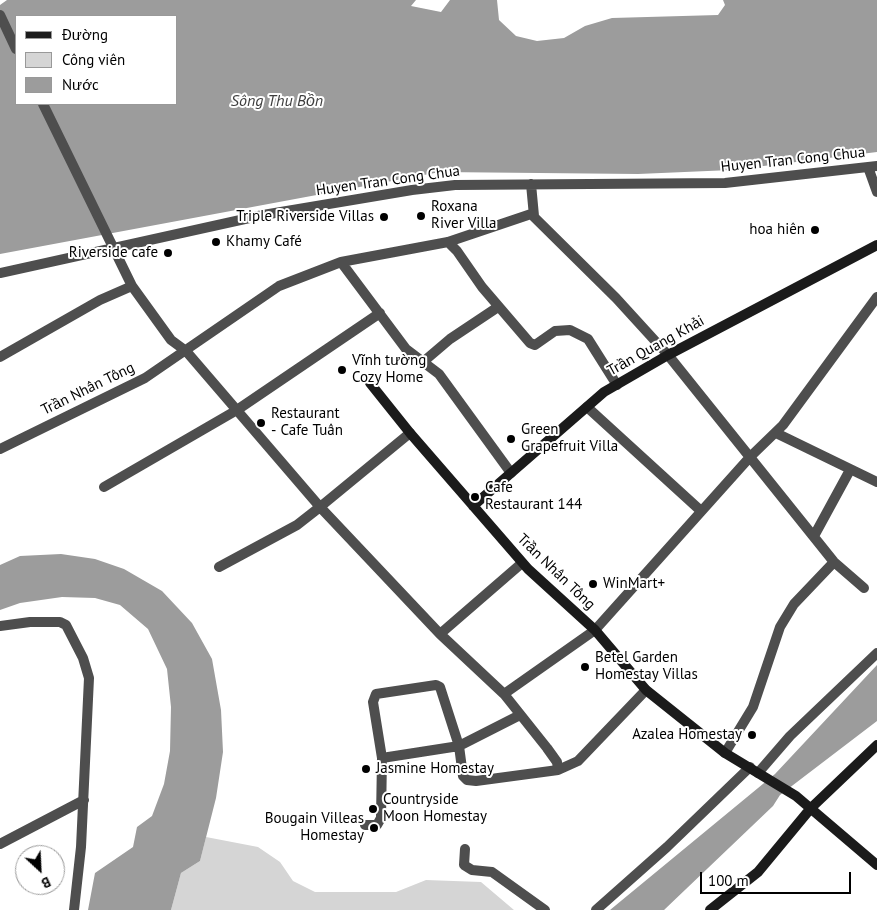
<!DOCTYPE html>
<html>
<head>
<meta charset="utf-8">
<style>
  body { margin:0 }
  #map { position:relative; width:877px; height:910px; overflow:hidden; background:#fff; font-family:"PT Sans",sans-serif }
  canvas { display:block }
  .legend { position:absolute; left:15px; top:15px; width:162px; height:90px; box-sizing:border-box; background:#fff; border:1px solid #999; margin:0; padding:6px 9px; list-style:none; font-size:15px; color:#000 }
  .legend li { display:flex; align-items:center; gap:10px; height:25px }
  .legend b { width:25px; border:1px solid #999 }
  .north { position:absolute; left:15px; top:845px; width:50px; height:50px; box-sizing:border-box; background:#fff; border:1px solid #999; border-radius:50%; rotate:155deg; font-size:14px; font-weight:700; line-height:20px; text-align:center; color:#000 }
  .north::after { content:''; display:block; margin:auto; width:18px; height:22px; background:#000; clip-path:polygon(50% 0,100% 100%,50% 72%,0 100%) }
  .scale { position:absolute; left:700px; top:872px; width:151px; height:22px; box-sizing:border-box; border:2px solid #000; border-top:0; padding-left:6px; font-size:15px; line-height:18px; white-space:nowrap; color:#000; -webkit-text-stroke:4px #fff; paint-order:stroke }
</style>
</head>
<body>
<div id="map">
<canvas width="877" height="910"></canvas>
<ul class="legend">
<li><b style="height:6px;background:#1b1b1b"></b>Đường</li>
<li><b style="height:14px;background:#d5d5d5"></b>Công viên</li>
<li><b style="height:14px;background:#9c9c9c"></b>Nước</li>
</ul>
<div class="north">B</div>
<div class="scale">100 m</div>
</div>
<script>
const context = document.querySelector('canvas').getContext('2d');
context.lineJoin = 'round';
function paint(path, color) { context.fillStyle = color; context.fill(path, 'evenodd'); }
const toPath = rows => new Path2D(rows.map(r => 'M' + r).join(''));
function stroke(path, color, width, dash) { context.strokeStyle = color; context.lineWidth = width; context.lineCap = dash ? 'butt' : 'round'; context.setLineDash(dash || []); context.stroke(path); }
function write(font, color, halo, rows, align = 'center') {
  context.font = font + ' "PT Sans",sans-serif'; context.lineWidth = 4; context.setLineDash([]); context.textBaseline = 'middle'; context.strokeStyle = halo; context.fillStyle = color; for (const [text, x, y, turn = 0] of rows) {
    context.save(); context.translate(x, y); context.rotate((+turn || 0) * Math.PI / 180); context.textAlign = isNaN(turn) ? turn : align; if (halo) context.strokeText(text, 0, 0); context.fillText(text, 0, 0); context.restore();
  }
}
const green = toPath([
  [206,837,258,847,280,862,293,881,315,892,396,892,426,880,481,882,514,910,171,910,181,873,200,861]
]);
const water = toPath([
  [7,0,416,0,411,6,441,12,450,0,497,0,499,20,516,36,537,41,564,38,585,26,612,18,718,15,725,5,723,0,877,0,877,152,731,170,638,174,440,172,0,254,0,5],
  [16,16,176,16,176,104,16,104],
  [61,554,95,559,124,569,162,591,192,623,212,659,221,710,223,752,216,798,200,861,181,873,171,910,88,910,95,873,133,847,137,827,152,816,164,784,170,751,171,707,167,669,148,629,120,605,95,598,62,597,20,603,0,610,0,565,20,556],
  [877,665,877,721,780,795,773,806,664,910,610,910,775,774]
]);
const street = toPath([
  [0,15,16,49],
  [43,104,132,286,171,340,186,351,320,507,410,433],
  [868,167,877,192],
  [531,184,534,216],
  [448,242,457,251,482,287,530,343,535,345,555,331,570,330,588,339,617,385],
  [341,262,406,349,439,374,511,473],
  [0,273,263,215,412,190,455,185,725,183,877,166],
  [0,357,100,300,132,286],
  [423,362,450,339,498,307],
  [587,407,701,511],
  [776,433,877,482],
  [0,449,145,378,279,286,341,262,448,242,531,214,616,298,668,355,834,562,864,588],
  [104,487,237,410,380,313],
  [814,536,850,470],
  [219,567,297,525,320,507,440,634,504,694,547,748,557,762,558,770],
  [0,626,30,622,60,622,66,625,83,658,89,678,81,847,74,910],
  [440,634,522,563],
  [504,694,595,630,750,457,783,425,877,297],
  [725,753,753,707,780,627,794,604,834,562],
  [382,758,459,746,520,715],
  [758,773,790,736,877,653],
  [365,825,377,825,381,818,382,758,373,702,376,694,436,685,440,687,459,746,463,776,467,780,476,781,558,770,578,761,646,690],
  [0,844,84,800],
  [465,849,464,865,472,870,492,872,545,910],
  [596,910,667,847,750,767]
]);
const secondary = toPath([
  [370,383,410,433,528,569,595,630,646,690,725,753,796,796,877,865],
  [473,506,604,392,668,355,877,245],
  [710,910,758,872,811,808,877,745]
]);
const markers = [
  [421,216,5,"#000"],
  [384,217,5,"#000"],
  [815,230,5,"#000"],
  [216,242,5,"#000"],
  [168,253,5,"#000"],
  [342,370,5,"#000"],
  [261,423,5,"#000"],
  [511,439,5,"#000"],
  [475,497,5,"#000"],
  [593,584,5,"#000"],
  [585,667,5,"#000"],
  [752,735,5,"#000"],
  [366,769,5,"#000"],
  [373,809,5,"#000"],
  [374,828,5,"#000"]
];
const streetNames = [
  ["Huyen Tran Cong Chua",793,160,-6],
  ["Huyen Tran Cong Chua",388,181,-8],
  ["Trần Quang Khải",656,346,-29],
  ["Trần Nhân Tông",88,389,-26],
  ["Trần Nhân Tông",556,572,44]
];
const poiNames = [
  ["Roxana",431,207],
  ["River Villa",431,224],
  ["Triple Riverside Villas",374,217,"right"],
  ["hoa hiên",805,230,"right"],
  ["Khamy Café",226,242],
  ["Riverside cafe",158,253,"right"],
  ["Vĩnh tường",352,361],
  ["Cozy Home",352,378],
  ["Restaurant",271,414],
  ["- Cafe Tuân",271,431],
  ["Green",521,430],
  ["Grapefruit Villa",521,447],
  ["Cafe",485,488],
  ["Restaurant 144",485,505],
  ["WinMart+",603,584],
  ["Betel Garden",595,658],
  ["Homestay Villas",595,675],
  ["Azalea Homestay",742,735,"right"],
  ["Jasmine Homestay",376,769],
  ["Countryside",383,800],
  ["Moon Homestay",383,817],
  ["Bougain Villeas",364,819,"right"],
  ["Homestay",364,836,"right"]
];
const waterNames = [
  ["Sông Thu Bồn",277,101]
];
paint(green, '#d5d5d5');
paint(water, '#9c9c9c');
stroke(street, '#4e4e4e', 10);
stroke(secondary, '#1b1b1b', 10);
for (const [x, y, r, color] of markers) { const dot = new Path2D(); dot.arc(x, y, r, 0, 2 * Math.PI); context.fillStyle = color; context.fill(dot); stroke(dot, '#fff', 2); }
write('15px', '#000', '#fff', streetNames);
write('15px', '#000', '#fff', poiNames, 'left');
write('italic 16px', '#3d3d3d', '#fff', waterNames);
</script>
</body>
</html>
